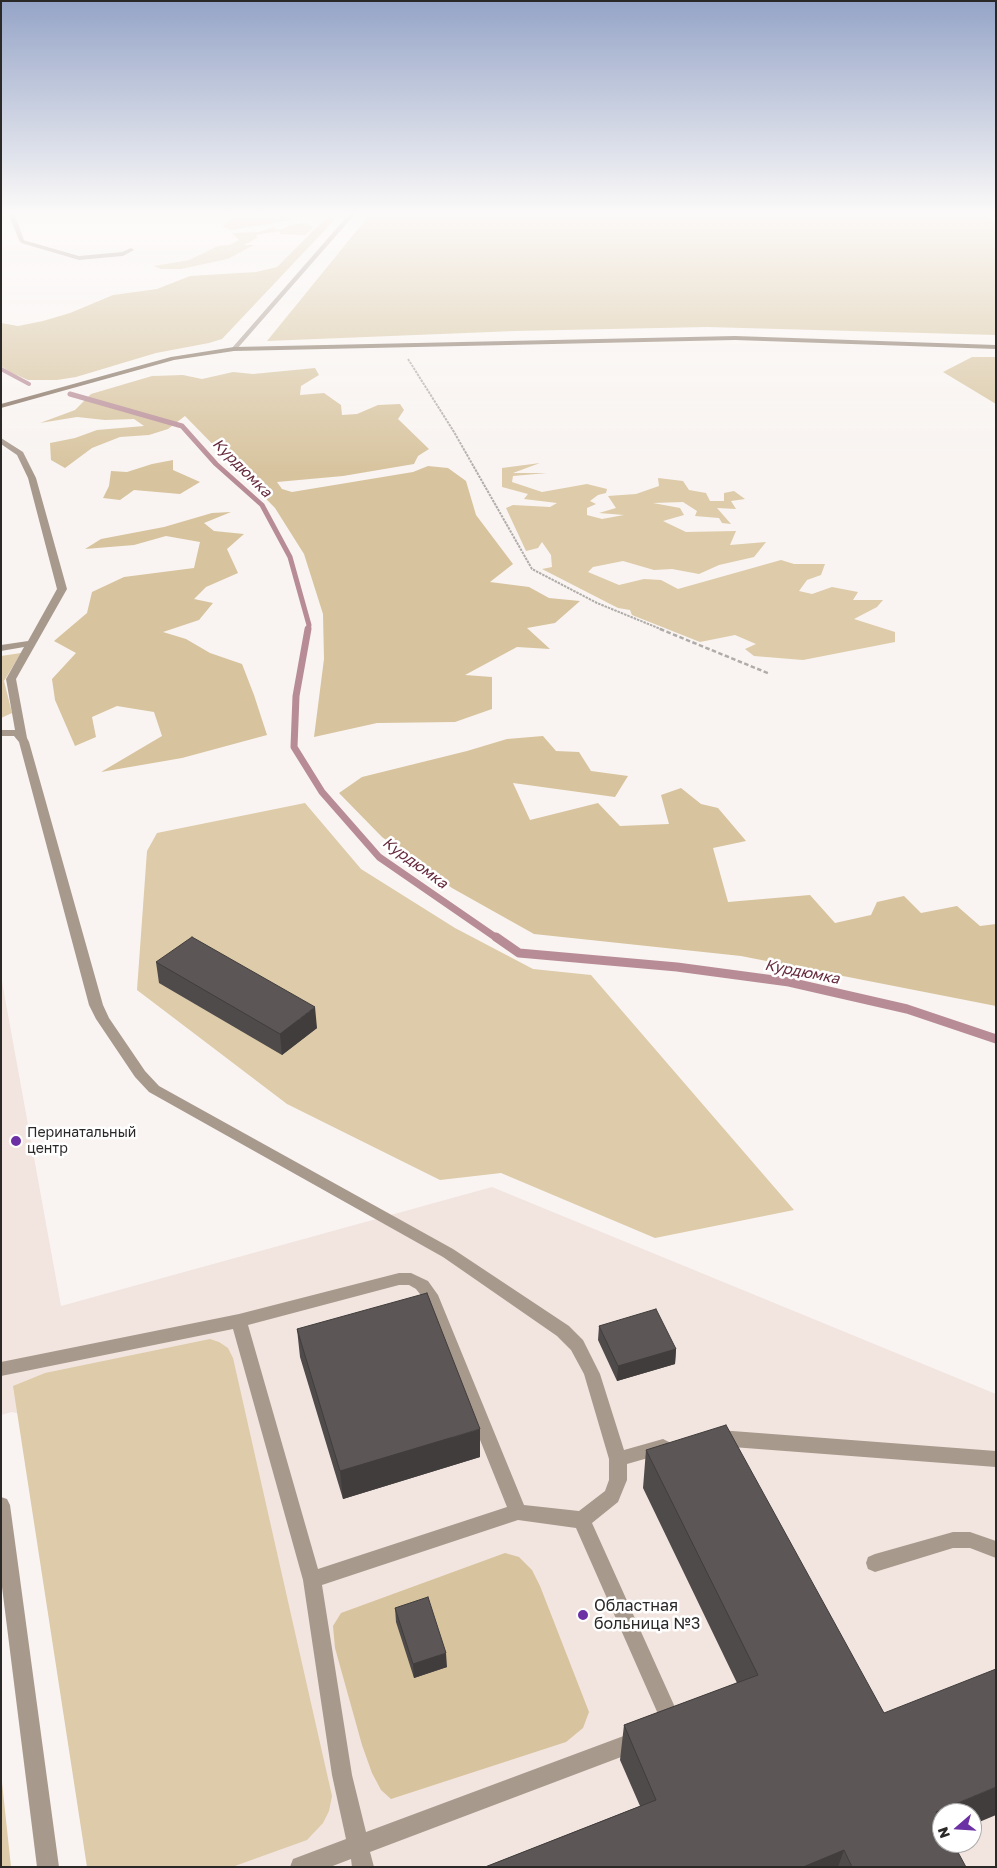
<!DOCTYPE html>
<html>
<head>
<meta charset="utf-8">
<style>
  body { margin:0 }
  #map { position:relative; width:997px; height:1868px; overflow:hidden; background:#f9f4f1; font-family:"Golos Text",sans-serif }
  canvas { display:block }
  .frame { position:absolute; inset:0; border:2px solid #2b2928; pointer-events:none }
  .north { position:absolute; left:932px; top:1803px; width:50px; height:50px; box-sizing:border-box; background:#fff; border:1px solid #aaa9a9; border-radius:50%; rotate:251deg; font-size:14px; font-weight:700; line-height:20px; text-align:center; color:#2b2928 }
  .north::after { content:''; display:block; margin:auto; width:18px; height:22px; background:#6c30a5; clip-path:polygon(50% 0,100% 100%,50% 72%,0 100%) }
</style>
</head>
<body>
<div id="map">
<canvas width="997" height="1868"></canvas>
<div class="frame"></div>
<div class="north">N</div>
</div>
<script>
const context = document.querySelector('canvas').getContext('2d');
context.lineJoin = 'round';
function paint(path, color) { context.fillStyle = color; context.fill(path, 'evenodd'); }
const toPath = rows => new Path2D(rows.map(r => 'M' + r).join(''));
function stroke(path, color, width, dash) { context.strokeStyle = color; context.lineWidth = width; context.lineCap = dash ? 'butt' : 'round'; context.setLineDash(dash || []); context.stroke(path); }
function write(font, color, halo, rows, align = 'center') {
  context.font = font + ' "Golos Text",sans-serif'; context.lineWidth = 5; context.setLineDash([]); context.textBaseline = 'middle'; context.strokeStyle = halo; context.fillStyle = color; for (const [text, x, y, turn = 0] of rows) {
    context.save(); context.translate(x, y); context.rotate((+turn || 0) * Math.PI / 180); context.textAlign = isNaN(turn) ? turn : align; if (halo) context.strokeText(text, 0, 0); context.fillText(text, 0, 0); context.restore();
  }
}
const built = toPath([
  [1,976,61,1306,492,1187,996,1394,996,1867,211,1867,33,1417,12,1412,1,1415],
  [942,1813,972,1813,972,1843,942,1843]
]);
const green = toPath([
  [231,213,268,213,249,216,283,216,300,219,231,230,222,226,228,222],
  [306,223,313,227,305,235,280,234,280,231,256,235,257,238,244,245,254,245,228,259,181,269,161,269,154,266,189,260,218,246,230,245,239,240,232,233,259,232,275,227,276,230,283,229,289,225],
  [540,463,513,473,547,473,513,476,512,482,542,492,587,484,607,489,606,493,598,495,590,501,596,504,587,508,587,515,602,519,624,515,599,513,616,508,608,496,636,494,659,486,658,478,683,481,689,490,706,493,710,501,724,501,724,493,734,491,745,499,731,501,736,509,717,508,731,524,722,523,719,518,695,516,697,511,683,502,653,503,680,508,684,515,663,521,686,532,736,531,730,545,766,542,754,557,719,565,699,574,672,569,654,570,623,561,593,567,588,572,619,585,644,579,661,580,678,589,781,560,794,564,825,564,821,575,807,580,799,591,812,594,832,587,858,592,853,600,883,600,877,607,854,619,895,632,895,642,803,660,754,656,745,649,756,644,735,635,700,642,632,615,630,610,618,608,542,569,552,567,551,555,542,542,538,548,526,551,506,508,513,505,550,507,557,503,524,499,528,494,502,487,502,468],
  [21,653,4,681,12,713,1,718,1,656],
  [305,803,361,869,455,928,533,969,591,975,794,1210,655,1238,501,1173,440,1180,287,1104,137,990,147,851,157,833],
  [210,1339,219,1342,228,1348,233,1358,332,1796,329,1811,323,1823,307,1840,232,1867,87,1867,13,1386,45,1373],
  [1,1773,11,1867,1,1867]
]);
const forest = toPath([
  [331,213,341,213,222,339,209,343,156,353,76,377,57,380,28,380,10,372,1,366,1,323,18,326,43,321,70,313,113,295,157,289,190,276,256,272,277,267],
  [371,213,980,213,996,221,996,335,707,327,515,331,267,341],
  [972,357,996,357,996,404,943,372],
  [315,368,319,375,301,386,300,395,324,393,341,405,342,415,357,414,378,405,400,404,404,410,398,419,429,449,418,456,414,464,343,476,277,482,282,489,292,492,413,472,428,466,448,468,466,481,476,515,513,564,490,582,529,587,549,598,580,601,555,623,527,628,550,649,517,647,465,675,492,677,492,709,455,722,377,723,314,737,324,659,323,614,304,554,275,508,185,416,168,429,149,435,120,437,92,448,65,468,51,460,50,443,75,438,97,430,144,426,134,419,105,420,77,417,40,423,75,410,91,394,152,376,183,375,202,379,233,372,253,374],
  [173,460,173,470,200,482,180,494,134,490,120,500,103,498,109,486,111,471,127,472,152,464],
  [231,512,204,523,214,531,244,534,227,549,238,573,206,587,194,599,213,603,199,620,163,632,186,639,210,653,242,664,254,695,267,735,182,758,101,772,162,736,154,712,117,706,92,717,96,737,75,746,55,700,52,679,76,653,54,641,87,613,92,592,124,577,194,568,200,542,166,536,134,545,85,549,101,539,164,527,212,513],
  [543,736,556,751,579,752,591,771,628,776,615,797,513,783,530,820,598,803,620,826,669,824,661,795,681,788,701,804,718,808,746,841,713,848,728,902,810,895,835,923,871,915,877,902,904,896,921,913,957,906,980,926,996,924,996,1006,741,956,534,934,452,888,382,837,339,793,362,777,467,751,507,739],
  [505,1553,519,1557,532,1570,540,1586,589,1712,583,1728,566,1742,391,1799,381,1790,372,1773,362,1745,335,1648,333,1626,341,1613]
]);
const streamFar3 = toPath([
  [1,369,29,384]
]);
const streamFar2 = toPath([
  [70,394,182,426,216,464,262,505,290,557,309,625,308,630]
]);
const streamFar1 = toPath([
  [308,629,296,696,294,747,322,792,379,857,498,939]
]);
const stream = toPath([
  [496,937,519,953,677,967,789,982,907,1009,996,1039]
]);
const pathFar1 = toPath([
  [408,359,454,432,532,569,597,603,663,630]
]);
const path = toPath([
  [660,629,770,674]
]);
const lane = toPath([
  [23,240,79,256,122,252,131,248,134,250,123,256,79,260,21,243,23,240],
  [1,438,23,452,36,478,67,589,16,679,27,738,29,742,103,1005,109,1018,145,1071,159,1086,453,1249,569,1326,583,1340,600,1374,624,1450,663,1439,669,1442,672,1447,669,1452,627,1464,627,1480,618,1502,592,1523,683,1725,680,1732,673,1735,666,1732,576,1528,518,1520,322,1585,352,1775,366,1832,637,1731,644,1734,647,1741,644,1748,637,1751,370,1852,374,1867,352,1867,351,1859,330,1867,290,1867,293,1859,346,1839,332,1775,303,1580,233,1329,1,1376,1,1362,239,1314,399,1273,411,1273,428,1281,438,1295,524,1505,579,1511,605,1491,609,1480,609,1459,584,1374,571,1350,557,1336,443,1257,149,1092,135,1077,96,1019,89,1005,19,742,14,736,1,736,1,730,15,730,6,679,24,647,1,651,1,645,28,641,57,589,28,478,17,455,1,444,1,438],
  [399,1285,409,1285,416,1289,423,1298,507,1507,318,1569,248,1325,399,1285],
  [719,1430,996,1451,996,1467,719,1446,713,1443,710,1438,713,1433,719,1430],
  [1,1497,7,1499,10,1505,59,1867,37,1867,1,1579,1,1497],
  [953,1532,970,1532,996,1541,996,1558,970,1548,953,1548,875,1572,868,1569,866,1563,868,1557,875,1554,953,1532]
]);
const street = toPath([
  [8,213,14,213,25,243,20,242,8,213],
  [350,213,356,213,236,350,232,350,232,348,350,213]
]);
const secondary = toPath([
  [735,336,996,345,996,349,735,340,234,351,174,360,1,408,1,404,171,357,234,347,735,336]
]);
const wall = toPath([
  [156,962,317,1028,282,1055,159,983],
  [599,1326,676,1349,675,1364,617,1381,598,1340],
  [297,1329,480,1457,343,1499,300,1357],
  [646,1450,884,1713,942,1813,942,1843,966,1867,485,1867,640,1806,620,1760,624,1725,737,1683,643,1488],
  [395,1608,447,1667,414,1678,396,1622]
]);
const shadedWall = toPath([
  [315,1007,317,1028,282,1055,280,1034],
  [676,1349,675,1364,617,1381,618,1366],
  [480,1429,480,1457,343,1499,340,1471],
  [446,1653,447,1667,414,1678,413,1664],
  [996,1787,996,1815,972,1825,972,1813,942,1813,942,1838,936,1812],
  [844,1850,838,1867,803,1867]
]);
const building = toPath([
  [192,937,315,1007,280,1034,156,962,192,937],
  [427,1293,480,1429,340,1471,297,1329,427,1293],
  [656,1309,676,1349,618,1366,599,1326,656,1309],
  [726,1425,884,1713,996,1669,996,1787,936,1812,942,1822,942,1843,953,1843,966,1867,852,1867,844,1850,803,1867,485,1867,656,1800,624,1725,758,1675,646,1450,726,1425],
  [428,1597,446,1653,413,1664,395,1608,428,1597]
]);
const markers = [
  [16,1141,6,"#6c30a5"],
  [583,1615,6,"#6c30a5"]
];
const poiNames = [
  ["Перинатальный",27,1133],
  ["центр",27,1149]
];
const waterNames = [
  ["Курдюмка",242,468,45],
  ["Курдюмка",415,863,36],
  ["Курдюмка",802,972,11]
];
const nearPoinames = [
  ["Областная",594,1606],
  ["больница №3",594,1624]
];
paint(built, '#f2e5df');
paint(green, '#ddcba9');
paint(forest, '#d7c39d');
stroke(streamFar3, '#b88c96', 4);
stroke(streamFar2, '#b88c96', 5);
stroke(streamFar1, '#b88c96', 7);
stroke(stream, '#b88c96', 9);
stroke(pathFar1, '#b0acaa', 2, [2.5, 1]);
stroke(path, '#b0acaa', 2.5, [4.5, 2.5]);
paint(lane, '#a8998d');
paint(street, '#a8998d');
paint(secondary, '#826e5c');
paint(wall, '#4f4b4a');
paint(shadedWall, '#403d3c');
paint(building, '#5c5756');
stroke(building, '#403d3c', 1);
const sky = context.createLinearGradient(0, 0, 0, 474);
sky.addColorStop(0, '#95a4c7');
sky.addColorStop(0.45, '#fcfaf9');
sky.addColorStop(1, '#fcfaf900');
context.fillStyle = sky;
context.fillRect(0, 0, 997, 474);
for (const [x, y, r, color] of markers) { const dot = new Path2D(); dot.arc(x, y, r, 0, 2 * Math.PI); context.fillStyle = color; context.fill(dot); stroke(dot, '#fff', 2); }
write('14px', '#2b2928', '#fff', poiNames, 'left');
write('italic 15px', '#672c3e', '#fff', waterNames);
write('16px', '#2b2928', '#fff', nearPoinames, 'left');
</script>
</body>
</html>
